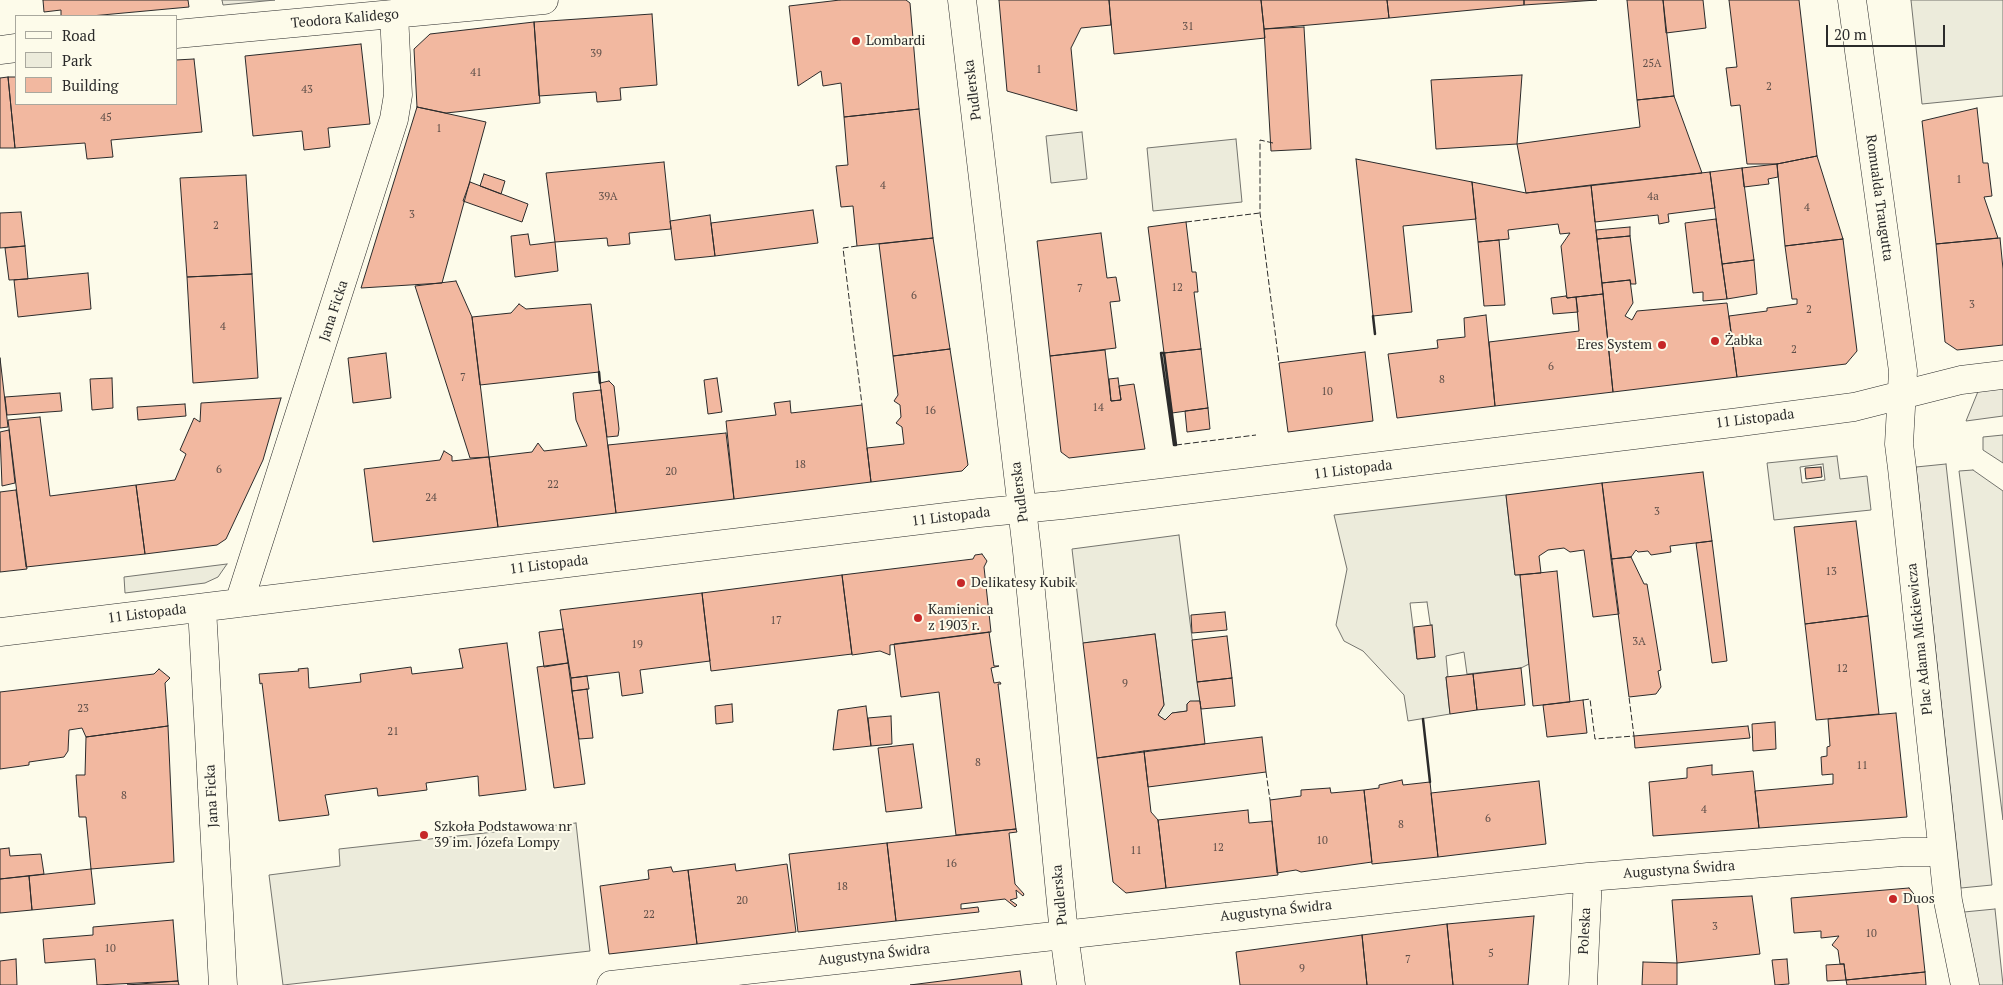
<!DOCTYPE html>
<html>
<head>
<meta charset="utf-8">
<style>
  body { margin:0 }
  #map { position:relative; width:2003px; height:985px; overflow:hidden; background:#fdfbea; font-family:"PT Serif",serif }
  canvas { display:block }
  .legend { position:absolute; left:15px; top:15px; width:162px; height:90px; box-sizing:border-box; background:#fdfbea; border:1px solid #a9a89e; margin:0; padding:6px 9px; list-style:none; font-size:15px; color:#2b2b2b }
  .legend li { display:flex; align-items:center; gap:10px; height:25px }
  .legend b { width:25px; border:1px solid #a9a89e }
  .scale { position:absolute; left:1826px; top:25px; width:119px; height:22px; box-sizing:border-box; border:2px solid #2b2b2b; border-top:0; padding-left:6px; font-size:15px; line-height:18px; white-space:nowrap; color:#2b2b2b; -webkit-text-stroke:4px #fdfbea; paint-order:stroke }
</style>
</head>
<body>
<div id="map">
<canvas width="2003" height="985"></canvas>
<ul class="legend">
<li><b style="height:6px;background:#fdfbea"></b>Road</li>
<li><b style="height:14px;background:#ecebdb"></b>Park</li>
<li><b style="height:14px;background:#f2b8a0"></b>Building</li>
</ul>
<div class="scale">20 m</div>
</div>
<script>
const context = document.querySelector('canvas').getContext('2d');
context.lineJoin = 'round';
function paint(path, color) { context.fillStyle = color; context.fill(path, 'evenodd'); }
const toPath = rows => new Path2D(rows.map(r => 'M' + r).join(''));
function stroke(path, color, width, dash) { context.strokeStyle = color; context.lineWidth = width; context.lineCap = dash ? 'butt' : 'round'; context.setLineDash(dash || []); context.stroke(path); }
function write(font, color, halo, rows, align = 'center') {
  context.font = font + ' "PT Serif",serif'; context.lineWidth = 4; context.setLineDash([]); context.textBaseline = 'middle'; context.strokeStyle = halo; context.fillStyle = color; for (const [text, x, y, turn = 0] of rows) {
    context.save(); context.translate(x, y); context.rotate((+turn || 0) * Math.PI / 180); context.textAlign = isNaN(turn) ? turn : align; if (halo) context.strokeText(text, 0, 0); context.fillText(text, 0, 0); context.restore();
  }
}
const green = toPath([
  [1911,0,2003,0,2003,96,1922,104,1911,0],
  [1082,132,1087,179,1051,183,1046,136,1082,132],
  [1236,139,1242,202,1153,211,1147,148,1236,139],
  [2003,435,2003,463,1983,450,1983,437,2003,435],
  [1837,456,1840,479,1867,476,1871,510,1774,520,1767,463,1837,456],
  [1823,464,1825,480,1802,483,1800,467,1823,464],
  [1973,470,2003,491,2003,820,1959,471,1973,470],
  [1506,495,1515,575,1520,575,1529,664,1521,668,1467,674,1464,652,1446,656,1448,677,1446,677,1450,714,1408,721,1404,695,1363,651,1344,641,1336,625,1347,569,1334,515,1506,495],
  [1427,602,1435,657,1417,659,1410,603,1427,602],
  [1179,535,1200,701,1190,702,1187,704,1187,711,1172,713,1165,720,1158,715,1164,705,1155,634,1083,643,1072,549,1179,535],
  [227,564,218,577,205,583,125,593,124,577,227,564],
  [576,823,590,951,283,985,269,875,340,866,339,849,576,823]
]);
const parking = toPath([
  [222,0,275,0,223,5,222,0],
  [2003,386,2003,416,1966,421,1979,389,2003,386],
  [1946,464,1992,885,1961,888,1916,467,1946,464],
  [1995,909,2003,985,1977,985,1964,912,1995,909]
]);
const building = toPath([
  [43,0,188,0,189,7,91,16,61,16,61,10,44,12,43,0],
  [840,0,906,0,910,3,919,109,844,117,841,83,823,86,821,71,798,86,789,6,840,0],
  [999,0,1109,0,1111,25,1081,28,1071,48,1077,111,1007,91,999,0],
  [1109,0,1261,0,1265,38,1114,54,1109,0],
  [1261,0,1387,0,1389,18,1264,29,1261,0],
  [1387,0,1524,0,1524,5,1389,18,1387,0],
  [1524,0,1597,0,1524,5,1524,0],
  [1627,0,1663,0,1674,96,1637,100,1627,0],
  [1663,0,1703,0,1706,28,1666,33,1663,0],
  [1729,0,1799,0,1817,156,1777,164,1747,164,1740,105,1731,106,1726,68,1737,67,1729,0],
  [652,14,657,85,620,88,621,100,597,102,596,92,539,96,534,22,652,14],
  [534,22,540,103,446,113,417,107,414,49,430,34,534,22],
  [1304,27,1311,149,1271,151,1264,29,1304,27],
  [361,44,370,124,328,128,330,147,304,150,302,131,253,136,245,56,361,44],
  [194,59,202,132,111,140,113,157,87,159,85,143,15,148,8,77,16,77,16,104,176,104,176,60,194,59],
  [1522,75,1517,144,1436,149,1431,80,1522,75],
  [8,77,15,148,0,148,0,78,8,77],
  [1674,96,1702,173,1526,193,1517,144,1640,127,1637,100,1674,96],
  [417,107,486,122,442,283,361,288,417,107],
  [1977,108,1983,163,1988,163,1992,196,1984,197,1998,238,1936,244,1922,121,1977,108],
  [919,109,933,238,857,246,853,206,841,207,836,166,848,165,844,117,919,109],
  [1817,156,1843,239,1785,246,1777,164,1817,156],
  [1356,159,1472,182,1476,219,1403,226,1412,312,1373,316,1356,159],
  [664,162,671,229,629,233,630,244,608,246,607,238,555,242,546,173,664,162],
  [1777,164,1778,177,1768,179,1769,184,1744,187,1742,168,1777,164],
  [1742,168,1754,260,1722,264,1710,172,1742,168],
  [1710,172,1715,208,1668,214,1669,222,1659,224,1658,215,1595,222,1591,185,1710,172],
  [484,174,505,181,501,194,480,186,484,174],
  [246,175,252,274,187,277,180,178,246,175],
  [470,182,528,204,522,222,463,201,470,182],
  [1472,182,1526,193,1591,185,1603,294,1567,298,1561,246,1570,233,1560,234,1558,224,1508,230,1509,239,1478,242,1472,182],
  [813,210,818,243,715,256,711,223,813,210],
  [21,212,25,246,0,248,0,213,21,212],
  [710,215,715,256,675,260,670,221,710,215],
  [1716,219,1727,299,1703,301,1703,292,1693,293,1685,223,1716,219],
  [1186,222,1192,272,1196,272,1198,292,1194,292,1201,349,1164,353,1148,227,1186,222],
  [1630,227,1630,236,1597,239,1596,230,1630,227],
  [1101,233,1107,278,1116,277,1120,301,1110,302,1116,348,1050,356,1037,241,1101,233],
  [528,234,530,245,555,242,558,271,515,277,511,236,528,234],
  [1630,236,1636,284,1631,284,1630,280,1602,283,1597,239,1630,236],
  [933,238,950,349,893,356,879,244,933,238],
  [2000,238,2003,269,2003,345,1957,350,1945,342,1936,244,2000,238],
  [1843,239,1857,351,1846,364,1737,377,1729,316,1767,311,1767,308,1797,304,1797,299,1792,299,1785,246,1843,239],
  [1499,240,1505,305,1484,306,1478,242,1499,240],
  [25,246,28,279,9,280,5,248,25,246],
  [1754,260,1757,294,1727,299,1722,264,1754,260],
  [88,273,91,309,18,317,14,280,88,273],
  [252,274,258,378,193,383,187,277,252,274],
  [1630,280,1633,303,1625,316,1632,320,1637,311,1727,303,1737,377,1613,392,1602,283,1630,280],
  [456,281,472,317,489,457,470,458,415,286,456,281],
  [1603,294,1613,392,1495,406,1489,342,1579,331,1576,297,1603,294],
  [1566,296,1567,298,1576,297,1578,312,1553,314,1551,298,1566,296],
  [519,304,526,309,591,304,599,372,480,385,472,317,511,313,519,304],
  [1486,315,1495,406,1397,418,1388,354,1438,348,1437,340,1465,337,1464,318,1486,315],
  [950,349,968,465,962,471,871,482,867,448,904,444,902,427,896,423,901,417,900,405,894,401,898,395,893,356,950,349],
  [1201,349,1208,408,1172,413,1164,353,1201,349],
  [1105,350,1111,401,1121,400,1119,386,1134,384,1145,449,1069,458,1061,452,1050,356,1105,350],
  [1365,352,1373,421,1288,432,1279,363,1365,352],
  [386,353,391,398,353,403,348,358,386,353],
  [0,358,8,427,0,428,0,358],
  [112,378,113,408,92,410,90,379,112,378],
  [717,378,722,412,708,414,704,380,717,378],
  [1118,378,1121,400,1111,401,1109,379,1118,378],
  [609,381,614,386,619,429,618,436,607,437,600,383,609,381],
  [601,390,616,513,498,527,489,457,532,452,538,443,544,451,587,446,576,420,573,393,601,390],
  [60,393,62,411,7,415,5,397,60,393],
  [281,398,263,460,226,539,217,545,145,554,136,485,175,480,186,454,180,450,194,418,200,422,201,403,281,398],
  [790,401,791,413,862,405,871,482,734,499,726,421,776,415,774,403,790,401],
  [185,404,186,416,138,420,137,407,185,404],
  [1208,408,1210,429,1187,432,1185,411,1208,408],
  [40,417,50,496,136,485,145,554,26,567,8,420,40,417],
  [9,430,15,483,2,486,0,432,9,430],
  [726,433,734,499,616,513,608,445,726,433],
  [444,451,452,456,452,461,489,457,498,527,373,542,364,469,440,460,444,451],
  [1821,467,1822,477,1806,479,1805,468,1821,467],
  [1703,472,1712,541,1670,546,1671,552,1651,555,1648,551,1638,552,1636,550,1631,557,1611,559,1602,483,1703,472],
  [1602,483,1619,614,1593,617,1584,550,1570,552,1564,548,1548,550,1539,556,1541,573,1515,575,1506,495,1602,483],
  [16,490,27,569,0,572,0,492,16,490],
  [1856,521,1868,616,1805,624,1794,527,1856,521],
  [1712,541,1727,661,1712,663,1696,543,1712,541],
  [982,554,987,561,984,567,991,632,890,645,890,655,880,651,852,655,842,575,973,559,975,555,982,554],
  [1631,557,1644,584,1647,584,1661,670,1658,671,1661,687,1656,694,1629,697,1611,559,1631,557],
  [1557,571,1570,702,1533,706,1520,575,1557,571],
  [842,575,852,654,711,671,702,593,842,575],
  [702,593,710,661,640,670,643,693,622,696,619,672,571,678,560,610,702,593],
  [1225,612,1227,630,1192,633,1191,615,1225,612],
  [1868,616,1879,714,1816,720,1805,624,1868,616],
  [1432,625,1435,657,1417,659,1414,627,1432,625],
  [563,629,568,663,544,667,539,632,563,629],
  [989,632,994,666,999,666,991,668,994,683,1000,682,1001,684,998,684,1016,829,956,835,939,692,901,697,894,644,989,632],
  [1155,634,1164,705,1158,715,1165,720,1172,713,1187,711,1187,704,1190,701,1200,701,1205,744,1097,758,1083,643,1155,634],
  [1227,636,1232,678,1197,682,1192,640,1227,636],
  [507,643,526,790,479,796,478,776,426,783,427,790,387,795,378,796,377,788,325,795,329,815,279,821,262,683,260,684,259,674,299,671,298,669,308,668,309,688,361,682,360,674,411,667,412,674,463,668,459,649,507,643],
  [568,663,585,784,554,788,537,667,568,663],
  [1521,668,1525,705,1477,710,1473,674,1521,668],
  [159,669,170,678,165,683,168,726,86,737,82,728,69,730,68,751,64,757,29,762,29,765,0,769,0,692,154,674,159,669],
  [1473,674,1477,710,1450,714,1446,677,1473,674],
  [587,676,589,689,572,691,571,678,587,676],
  [1232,678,1235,706,1201,709,1197,682,1232,678],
  [587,689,593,738,579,739,572,691,587,689],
  [1583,700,1587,733,1547,737,1543,705,1583,700],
  [732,704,733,722,716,724,715,706,732,704],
  [866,706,871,746,833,750,838,710,866,706],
  [1896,713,1907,817,1759,828,1755,791,1833,784,1833,774,1822,775,1821,757,1827,756,1827,747,1830,746,1828,719,1896,713],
  [891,716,892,744,871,746,868,718,891,716],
  [1775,722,1776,749,1753,751,1752,724,1775,722],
  [168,726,174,862,91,869,86,817,79,817,76,775,85,775,86,737,168,726],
  [1748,726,1750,738,1635,748,1634,736,1748,726],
  [1262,737,1266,772,1148,787,1144,751,1262,737],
  [913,744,922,808,886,812,878,748,913,744],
  [1144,751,1151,812,1158,820,1166,888,1126,893,1113,882,1097,758,1144,751],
  [1712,765,1712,775,1753,771,1759,828,1653,836,1649,782,1687,778,1687,768,1712,765],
  [1402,780,1403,785,1430,782,1438,857,1372,864,1364,790,1379,788,1379,785,1402,780],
  [1539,781,1546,844,1438,857,1431,793,1539,781],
  [1330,788,1331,793,1364,790,1372,862,1301,872,1296,870,1277,873,1270,800,1301,796,1301,790,1330,788],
  [1248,810,1249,823,1272,821,1278,875,1166,888,1158,820,1248,810],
  [1016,829,1017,832,1009,833,1015,884,1024,894,1023,896,1016,890,1017,898,1010,900,1017,905,1015,907,1005,899,961,904,961,909,978,907,979,912,896,921,887,843,1016,829],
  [887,843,896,921,798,932,789,854,887,843],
  [9,848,10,856,41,854,44,874,0,879,0,849,9,848],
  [735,864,736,871,787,864,796,932,697,944,688,870,735,864],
  [671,867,673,872,688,870,697,944,609,954,600,886,649,879,648,870,671,867],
  [91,869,95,904,32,910,29,876,91,869],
  [29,876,32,910,0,913,0,879,29,876],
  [1909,888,1917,898,1925,972,1846,980,1844,964,1840,964,1838,950,1832,945,1839,936,1821,938,1821,931,1794,933,1791,898,1909,888],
  [1752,896,1760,954,1677,963,1672,900,1752,896],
  [1534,916,1528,985,1453,985,1447,924,1534,916],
  [173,920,178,981,97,985,95,959,45,963,43,939,93,935,93,927,173,920],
  [1447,924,1453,985,1367,985,1362,935,1447,924],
  [1362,935,1367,985,1240,985,1236,952,1362,935],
  [16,959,17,985,0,985,0,961,16,959],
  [1787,959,1789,984,1775,985,1772,960,1787,959],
  [1643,962,1677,963,1677,985,1642,985,1643,962],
  [1844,964,1846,980,1827,981,1826,965,1844,964],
  [1020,971,1022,985,910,985,1020,971],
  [1925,972,1926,985,1847,985,1846,980,1925,972],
  [178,981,179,985,127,985,178,981]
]);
const minor = toPath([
  [962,0,1027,551,1064,934,1071,985],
  [1852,0,1903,371,1899,444,1902,468,1948,901,1965,985],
  [176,34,544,0],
  [0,50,16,48],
  [239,603,394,119,398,95,394,14],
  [202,608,223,985],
  [0,632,979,513,1062,505,1740,422,1854,407,1961,380,2003,375],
  [611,985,1588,877,1903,852,1942,852],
  [1583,985,1588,877]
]);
const fence = toPath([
  [1273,143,1260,140,1260,213,1279,363],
  [1186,222,1260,213],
  [857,246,843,248,862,405],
  [1176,445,1256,435],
  [1583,700,1590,699,1595,739,1634,736,1629,697],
  [1266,772,1270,800]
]);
const wall = toPath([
  [1373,316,1375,334],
  [1161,353,1164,353,1176,445,1174,445,1161,353],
  [599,372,600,383],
  [1423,719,1430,782]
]);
const markers = [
  [856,41,5,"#c62828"],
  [1715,341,5,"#c62828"],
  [1662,345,5,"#c62828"],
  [961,583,5,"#c62828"],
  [918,618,5,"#c62828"],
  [424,835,5,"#c62828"],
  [1893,899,5,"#c62828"]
];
const numberNames = [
  ["31",1188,27],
  ["39",596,54],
  ["25A",1652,64],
  ["1",1039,70],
  ["41",476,73],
  ["2",1769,87],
  ["43",307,90],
  ["45",106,118],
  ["1",439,129],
  ["1",1959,180],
  ["4",883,186],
  ["39A",608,197],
  ["4a",1653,197],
  ["4",1807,208],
  ["3",412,215],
  ["2",216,226],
  ["12",1177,288],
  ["7",1080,289],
  ["6",914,296],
  ["3",1972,305],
  ["2",1809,310],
  ["4",223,327],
  ["2",1794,350],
  ["6",1551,367],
  ["7",463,378],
  ["8",1442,380],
  ["10",1327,392],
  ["14",1098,408],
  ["16",930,411],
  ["18",800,465],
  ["6",219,470],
  ["20",671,472],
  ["22",553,485],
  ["24",431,498],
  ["3",1657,512],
  ["13",1831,572],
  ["17",776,621],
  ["3A",1639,642],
  ["19",637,645],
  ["12",1842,669],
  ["9",1125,684],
  ["23",83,709],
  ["21",393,732],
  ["8",978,763],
  ["11",1862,766],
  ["8",124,796],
  ["4",1704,810],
  ["6",1488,819],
  ["8",1401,825],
  ["10",1322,841],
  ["12",1218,848],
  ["11",1136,851],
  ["16",951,864],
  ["18",842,887],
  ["20",742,901],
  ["22",649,915],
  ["3",1715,927],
  ["10",1871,934],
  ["10",110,949],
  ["5",1491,954],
  ["7",1408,960],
  ["9",1302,969]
];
const streetNames = [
  ["Teodora Kalidego",345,19,-5],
  ["Pudlerska",973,90,-97],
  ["Romualda Traugutta",1879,198,82],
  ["Jana Ficka",334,311,-72],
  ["11 Listopada",1755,419,-7],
  ["11 Listopada",1353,470,-7],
  ["Pudlerska",1020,492,-97],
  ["11 Listopada",951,517,-7],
  ["11 Listopada",549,565,-7],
  ["11 Listopada",147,614,-7],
  ["Plac Adama Mickiewicza",1920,639,-96],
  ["Jana Ficka",212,796,-93],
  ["Augustyna Świdra",1679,870,-4],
  ["Pudlerska",1060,895,-95],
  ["Augustyna Świdra",1276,911,-6],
  ["Poleska",1585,931,-87],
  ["Augustyna Świdra",874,955,-6]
];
const poiNames = [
  ["Lombardi",866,41],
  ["Żabka",1725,341],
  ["Eres System",1652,345,"right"],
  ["Delikatesy Kubik",971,583],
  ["Kamienica",928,610],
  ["z 1903 r.",928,626],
  ["Szkoła Podstawowa nr",434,827],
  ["39 im. Józefa Lompy",434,843],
  ["Duos",1903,899]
];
paint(green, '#ecebdb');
stroke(green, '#74746e', 1);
paint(parking, '#eceadb');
stroke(parking, '#74746e', 1);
paint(building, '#f2b8a0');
stroke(building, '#2b2b2b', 1);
stroke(minor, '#2b2b2b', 29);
stroke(minor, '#fdfbea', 28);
stroke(fence, '#2b2b2b', 1, [6, 2.5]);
stroke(wall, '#2b2b2b', 2.5);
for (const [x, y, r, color] of markers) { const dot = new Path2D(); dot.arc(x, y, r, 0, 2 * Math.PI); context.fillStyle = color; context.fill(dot); stroke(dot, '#fdfbea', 2); }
write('11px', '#5d4e48', null, numberNames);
write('14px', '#2b2b2b', '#fdfbea', streetNames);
write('14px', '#2b2b2b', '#fdfbea', poiNames, 'left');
</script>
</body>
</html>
